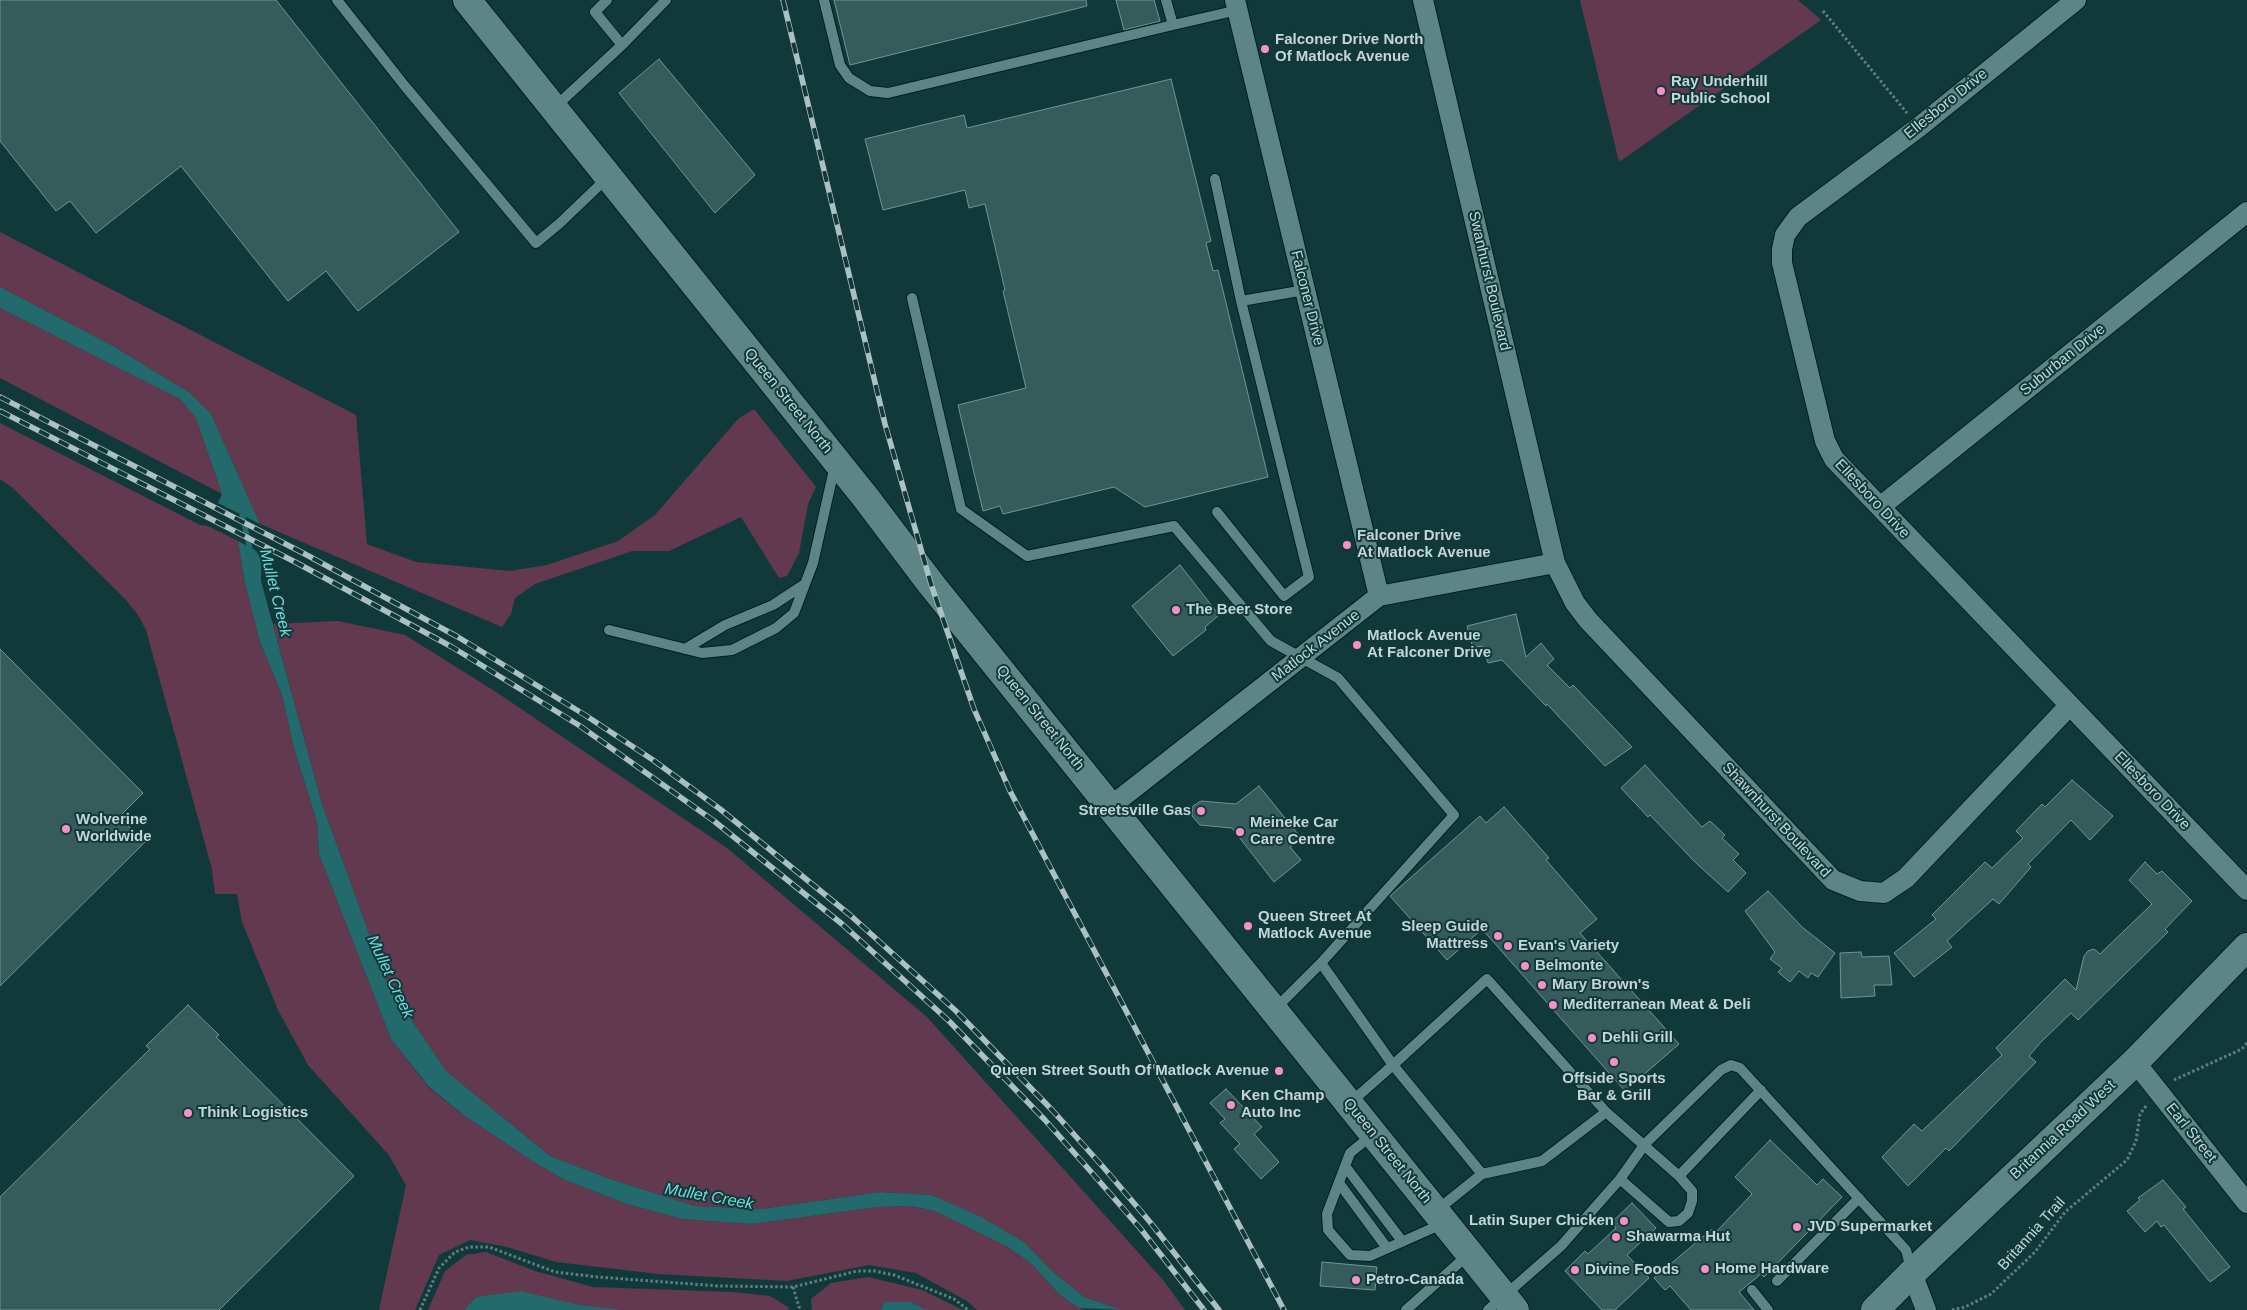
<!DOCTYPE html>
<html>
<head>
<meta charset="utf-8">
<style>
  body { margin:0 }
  canvas { display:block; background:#12393a }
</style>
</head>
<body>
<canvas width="2247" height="1310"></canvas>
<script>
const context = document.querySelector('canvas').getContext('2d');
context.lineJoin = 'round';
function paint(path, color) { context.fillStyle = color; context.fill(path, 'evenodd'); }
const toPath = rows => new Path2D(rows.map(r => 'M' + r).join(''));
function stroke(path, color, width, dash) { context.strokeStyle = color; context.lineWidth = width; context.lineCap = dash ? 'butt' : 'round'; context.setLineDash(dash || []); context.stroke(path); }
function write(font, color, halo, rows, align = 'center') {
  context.font = font + ' Arial,sans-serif'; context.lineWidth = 4; context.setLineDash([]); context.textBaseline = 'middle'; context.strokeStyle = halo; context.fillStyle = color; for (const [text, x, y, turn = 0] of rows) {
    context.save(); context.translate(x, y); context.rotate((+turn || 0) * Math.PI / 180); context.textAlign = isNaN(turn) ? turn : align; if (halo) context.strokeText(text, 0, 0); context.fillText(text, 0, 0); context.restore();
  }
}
const green = toPath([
  [1580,0,1798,0,1821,20,1619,162],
  [0,232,356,415,367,544,416,562,510,571,547,565,618,541,655,515,738,419,754,409,816,487,808,504,799,553,787,576,779,578,741,517,669,551,632,551,535,584,515,598,511,614,502,627,260,524,211,414,190,393,113,346,0,287],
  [0,308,180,399,196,417,222,494,0,378],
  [0,423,200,525,208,526,238,541,245,583,260,642,282,695,294,748,317,822,319,854,391,1039,429,1088,465,1116,532,1161,565,1180,627,1204,682,1219,752,1224,877,1207,911,1206,935,1211,1008,1247,1032,1264,1059,1294,1079,1308,1087,1310,977,1310,967,1301,916,1273,869,1265,787,1281,659,1274,556,1262,507,1247,470,1240,439,1255,415,1310,379,1310,406,1185,388,1154,308,1065,278,1010,242,922,237,894,215,894,212,869,146,630,138,615,126,600,13,488,0,479],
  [338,621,405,635,496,692,727,848,927,1017,1163,1280,1185,1310,1122,1310,1084,1297,1052,1271,1024,1242,980,1217,932,1195,880,1192,761,1209,695,1206,610,1179,550,1156,446,1071,387,983,322,804,273,624],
  [486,1252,535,1271,593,1287,732,1292,770,1296,788,1307,789,1310,623,1310,476,1297,464,1310,428,1310,445,1271,466,1255],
  [868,1277,922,1290,963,1310,927,1310,911,1302,884,1302,881,1310,812,1310,811,1299,831,1283]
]);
const water = toPath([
  [0,287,113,346,190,393,211,414,260,524,218,503,222,494,196,418,180,399,0,308],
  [238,541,255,550,261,558,261,581,322,804,387,983,446,1071,550,1156,610,1179,695,1206,761,1209,880,1192,932,1195,981,1217,1024,1242,1052,1271,1084,1297,1122,1310,1079,1308,1059,1294,1032,1264,1008,1247,935,1211,911,1206,877,1207,752,1224,682,1219,627,1204,565,1180,532,1161,465,1116,429,1087,391,1039,319,854,317,822,294,748,282,695,260,642,245,583],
  [520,1291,579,1305,623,1310,464,1310,476,1297],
  [884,1302,911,1302,927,1310,881,1310]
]);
const stream = toPath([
  [241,509,251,554]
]);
const building = toPath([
  [0,0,276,0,459,232,358,311,326,271,288,301,181,166,96,233,70,201,56,211,0,141,0,0],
  [834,0,1086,0,1087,6,850,65,834,0],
  [1116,0,1154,0,1160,21,1124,30,1116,0],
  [659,59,755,175,715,213,619,93,659,59],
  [1171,79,1211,241,1206,243,1213,271,1218,270,1268,477,1145,507,1114,487,1003,514,1000,506,983,511,958,405,1026,388,1003,291,1005,290,985,204,969,208,965,190,883,210,865,139,964,115,967,128,1171,79],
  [1180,565,1219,615,1205,627,1206,630,1173,656,1132,606,1180,565],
  [1516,614,1526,657,1541,643,1554,659,1547,665,1570,688,1573,685,1632,747,1605,766,1547,704,1546,706,1502,660,1488,663,1482,646,1473,648,1467,626,1516,614],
  [0,649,143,793,119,817,145,842,0,986,0,649],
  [1645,765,1702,827,1710,821,1725,835,1722,838,1739,854,1733,860,1746,873,1728,892,1696,863,1650,815,1648,817,1621,788,1645,765],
  [2072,780,2113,816,2090,840,2071,820,2028,864,2031,867,1999,904,1993,899,1947,941,1952,947,1914,977,1894,953,1936,919,1932,915,1985,862,1992,868,2023,838,2016,831,2042,804,2045,807,2072,780],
  [1259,786,1302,839,1290,847,1301,860,1274,882,1232,828,1200,825,1192,816,1193,806,1201,801,1236,804,1259,786],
  [1504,807,1549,858,1546,860,1597,919,1580,933,1679,1044,1625,1091,1482,929,1447,960,1390,896,1480,816,1486,823,1504,807],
  [2145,862,2157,874,2162,871,2192,901,2165,929,2168,932,2078,1020,2071,1013,2041,1042,2029,1056,2036,1062,1949,1151,1946,1148,1908,1186,1882,1157,1914,1124,1922,1131,2002,1055,1996,1048,2065,979,2076,990,2084,956,2088,951,2094,949,2100,954,2152,904,2129,880,2145,862],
  [1768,891,1802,927,1835,953,1818,977,1811,973,1808,978,1799,971,1790,982,1778,972,1782,968,1770,959,1775,952,1745,911,1768,891],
  [1861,952,1862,957,1889,956,1892,985,1874,985,1875,996,1841,998,1840,953,1861,952],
  [188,1005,219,1035,216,1037,354,1176,219,1310,0,1310,0,1197,150,1049,146,1046,188,1005],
  [1226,1089,1262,1127,1254,1134,1279,1162,1261,1179,1234,1149,1240,1144,1220,1123,1225,1119,1210,1103,1226,1089],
  [1770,1140,1817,1185,1823,1179,1842,1197,1764,1277,1761,1274,1739,1292,1754,1310,1691,1310,1670,1286,1665,1290,1654,1278,1712,1229,1715,1233,1752,1194,1735,1177,1770,1140],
  [2163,1180,2186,1207,2183,1209,2230,1267,2210,1282,2164,1225,2161,1227,2157,1221,2145,1232,2127,1211,2140,1200,2138,1198,2163,1180],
  [1632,1203,1656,1228,1627,1255,1649,1278,1615,1310,1602,1310,1565,1271,1585,1251,1588,1254,1616,1228,1611,1223,1632,1203],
  [1322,1262,1377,1267,1375,1290,1320,1286,1322,1262]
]);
const path = toPath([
  [1823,11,1907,113],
  [2174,1080,2242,1049,2247,1043],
  [793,1287,800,1310],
  [420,1310,439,1268,455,1252,469,1247,489,1247,555,1272,598,1277,719,1286,793,1287,857,1271,875,1271,894,1275,954,1299,968,1310],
  [1952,1310,1965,1307,1991,1294,2035,1252,2065,1212,2127,1160,2136,1141,2140,1114,2146,1106]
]);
const service = toPath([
  [337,0,404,85,536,243,560,223,607,178],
  [607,0,595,12,622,45],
  [824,0,840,65,849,78,870,91,888,93,1173,25],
  [1166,0,1173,25,1238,10],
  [555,107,622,45,666,0],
  [1215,179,1241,301,1305,290],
  [912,298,961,509,1027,556,1174,526,1271,641,1338,678,1454,815,1321,963],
  [1217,512,1284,596,1309,577,1241,301],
  [609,630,702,653,732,650,776,628,794,613,813,563,835,465],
  [685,649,725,625,773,605,805,584],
  [1275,1009,1321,963,1393,1065,1487,979,1606,1112,1679,1176,1761,1090],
  [1350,1103,1393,1065,1482,1174,1436,1211],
  [1372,1135,1350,1153,1327,1214,1328,1230,1350,1255,1370,1256,1442,1224],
  [1345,1166,1402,1241],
  [1482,1174,1542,1161,1606,1112],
  [1620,1179,1669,1222,1679,1221,1688,1213,1692,1201,1692,1191,1679,1176],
  [1339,1183,1387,1248],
  [1777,1281,1859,1198],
  [1752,1290,1768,1310],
  [1406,1310,1469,1254],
  [1488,1310,1561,1246,1620,1179,1645,1144,1721,1070,1731,1065,1740,1068,1906,1250,1911,1269]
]);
const minor = toPath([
  [1235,0,1379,596],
  [1423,0,1555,563,1575,603,1588,620,1833,880,1860,891,1884,893,1906,878,2070,705],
  [2076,0,1919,127,1798,217,1785,235,1782,249,1782,263,1825,441,1834,459,2247,890],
  [1880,507,2247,212],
  [1111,806,1379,596,1555,563],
  [2135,1062,2247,1203],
  [1912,1273,1926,1310]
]);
const secondary = toPath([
  [467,0,866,498,931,584,1515,1310],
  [1875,1310,1912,1273,2135,1062,2247,947]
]);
const rail = toPath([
  [783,0,885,424,931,584,974,709,1010,791,1284,1310],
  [0,397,303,553,458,637,585,715,653,760,720,809,850,915,956,1011,1053,1111,1104,1168,1150,1222,1219,1310],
  [0,411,297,563,452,647,580,726,714,821,842,924,949,1021,1045,1120,1093,1174,1140,1228,1204,1310]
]);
const markers = [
  [1265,49,5,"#f98fc9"],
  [1661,91,5,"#f98fc9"],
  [1347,545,5,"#f98fc9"],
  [1176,610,5,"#f98fc9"],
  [1357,645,5,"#f98fc9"],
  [1201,811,5,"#f98fc9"],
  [66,829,5,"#f98fc9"],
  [1240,832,5,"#f98fc9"],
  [1248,926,5,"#f98fc9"],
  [1498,936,5,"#f98fc9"],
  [1508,946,5,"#f98fc9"],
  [1525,966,5,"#f98fc9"],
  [1542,985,5,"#f98fc9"],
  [1553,1005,5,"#f98fc9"],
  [1592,1038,5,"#f98fc9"],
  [1614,1062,5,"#f98fc9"],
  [1279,1071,5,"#f98fc9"],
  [1231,1105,5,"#f98fc9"],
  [188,1113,5,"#f98fc9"],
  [1624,1221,5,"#f98fc9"],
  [1797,1227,5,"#f98fc9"],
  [1616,1237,5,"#f98fc9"],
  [1705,1269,5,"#f98fc9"],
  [1575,1270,5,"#f98fc9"],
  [1356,1280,5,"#f98fc9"]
];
const poiNames = [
  ["Falconer Drive North",1275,40],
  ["Of Matlock Avenue",1275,57],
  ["Ray Underhill",1671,82],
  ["Public School",1671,99],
  ["Falconer Drive",1357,536],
  ["At Matlock Avenue",1357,553],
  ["The Beer Store",1186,610],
  ["Matlock Avenue",1367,636],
  ["At Falconer Drive",1367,653],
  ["Streetsville Gas",1191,811,"right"],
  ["Wolverine",76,820],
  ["Worldwide",76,837],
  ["Meineke Car",1250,823],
  ["Care Centre",1250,840],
  ["Queen Street At",1258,917],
  ["Matlock Avenue",1258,934],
  ["Sleep Guide",1488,927,"right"],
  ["Mattress",1488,944,"right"],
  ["Evan's Variety",1518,946],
  ["Belmonte",1535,966],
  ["Mary Brown's",1552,985],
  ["Mediterranean Meat & Deli",1563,1005],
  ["Dehli Grill",1602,1038],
  ["Queen Street South Of Matlock Avenue",1269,1071,"right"],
  ["Offside Sports",1614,1079,"center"],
  ["Bar & Grill",1614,1096,"center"],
  ["Ken Champ",1241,1096],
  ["Auto Inc",1241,1113],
  ["Think Logistics",198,1113],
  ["Latin Super Chicken",1614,1221,"right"],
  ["JVD Supermarket",1807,1227],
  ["Shawarma Hut",1626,1237],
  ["Home Hardware",1715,1269],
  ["Divine Foods",1585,1270],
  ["Petro-Canada",1366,1280]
];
const streetNames = [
  ["Ellesboro Drive",1946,104,-39],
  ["Swanhurst Boulevard",1489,281,77],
  ["Falconer Drive",1307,298,76],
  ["Suburban Drive",2063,360,-39],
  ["Queen Street North",788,401,51],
  ["Ellesboro Drive",1872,499,47],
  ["Matlock Avenue",1316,646,-38],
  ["Queen Street North",1040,718,51],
  ["Ellesboro Drive",2152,791,46],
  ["Shawnhurst Boulevard",1776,820,47],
  ["Britannia Road West",2063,1130,-43],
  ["Earl Street",2191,1133,51],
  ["Queen Street North",1387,1151,51],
  ["Britannia Trail",2032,1234,-48]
];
const waterNames = [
  ["Mullet Creek",275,593,76],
  ["Mullet Creek",390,977,65],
  ["Mullet Creek",709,1197,10]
];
paint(green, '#62394f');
paint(water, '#236a6c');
stroke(stream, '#236a6c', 5.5);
paint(building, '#355b5b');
stroke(building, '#6e9696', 1);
stroke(service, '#021f20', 12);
stroke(minor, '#021f20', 22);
stroke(secondary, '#021f20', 30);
stroke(path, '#607e7f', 3, [2.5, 2.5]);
stroke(service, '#5e8586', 10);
stroke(minor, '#5e8586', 20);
stroke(secondary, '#5e8586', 28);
stroke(rail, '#abc1c1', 5.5);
stroke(rail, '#12393a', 4, [11]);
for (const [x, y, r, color] of markers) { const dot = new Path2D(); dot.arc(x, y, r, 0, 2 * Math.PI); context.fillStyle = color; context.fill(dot); stroke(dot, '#12393a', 2); }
write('bold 15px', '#c2d6d6', '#12393a', poiNames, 'left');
write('15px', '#c2d6d6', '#12393a', streetNames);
write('italic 16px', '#70dbdd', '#12393a', waterNames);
</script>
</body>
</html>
